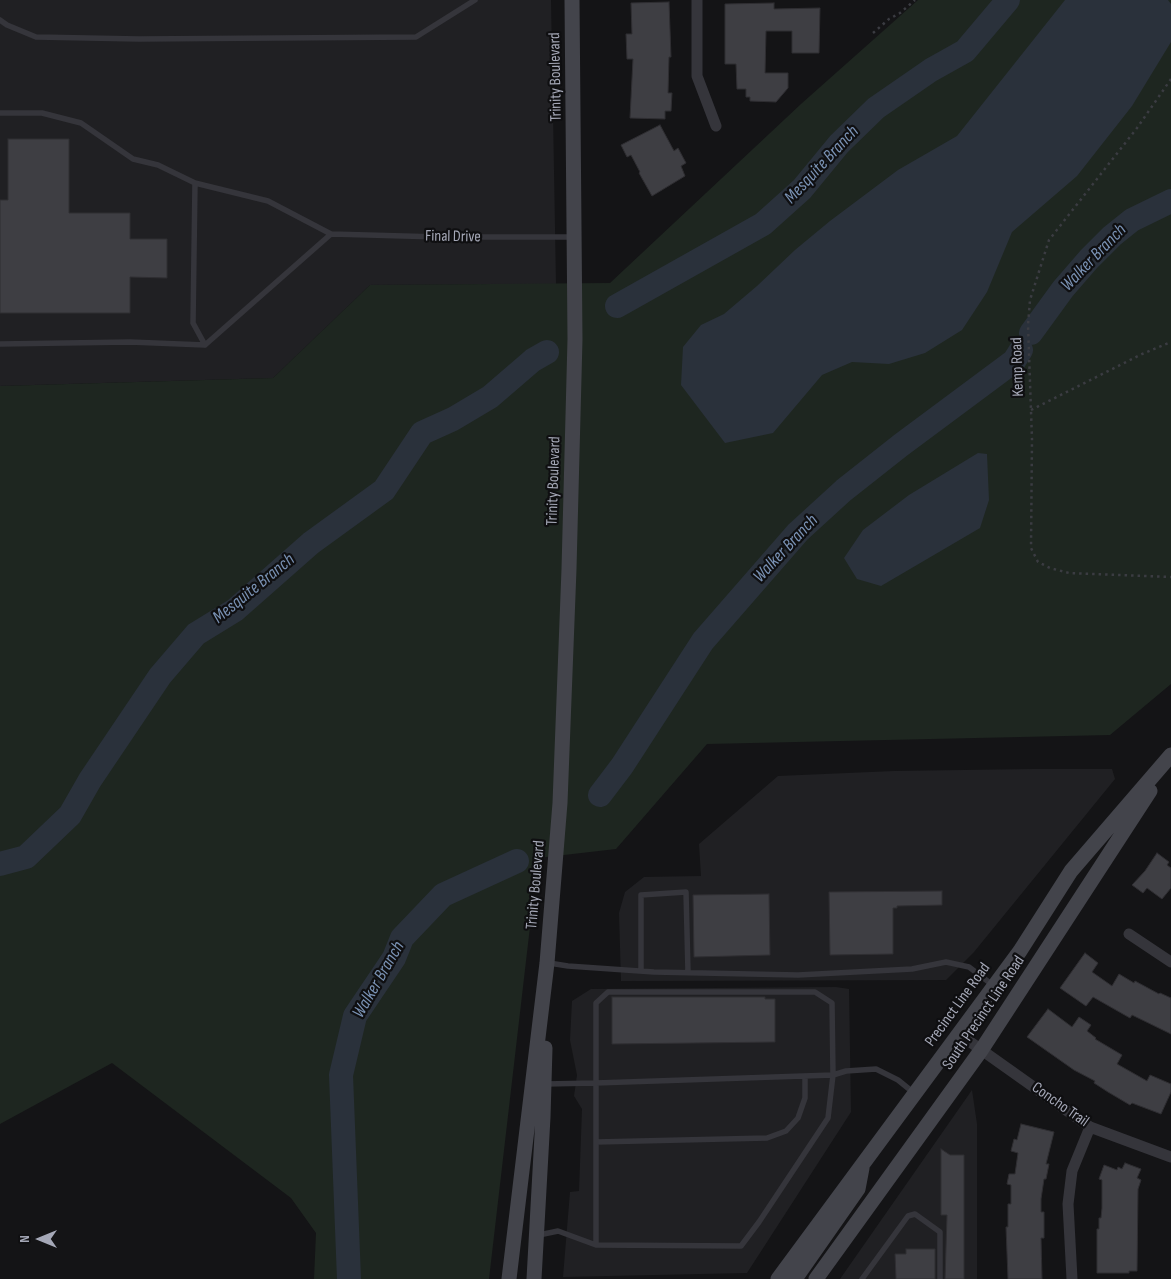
<!DOCTYPE html>
<html>
<head>
<meta charset="utf-8">
<style>
  body { margin:0 }
  #map { position:relative; width:1171px; height:1279px; overflow:hidden; background:#141416; font-family:"Sofia Sans Condensed",sans-serif }
  canvas { display:block }
  .north { position:absolute; left:15px; top:1214px; width:50px; height:50px; -webkit-text-stroke:4px #0f0f11; paint-order:stroke; rotate:270deg; font-size:14px; font-weight:700; line-height:20px; text-align:center; color:#a5a8b7 }
  .north::after { content:''; display:block; margin:auto; width:18px; height:22px; background:#a5a8b7; clip-path:polygon(50% 0,100% 100%,50% 72%,0 100%) }
</style>
</head>
<body>
<div id="map">
<canvas width="1171" height="1279"></canvas>
<div class="north">N</div>
</div>
<script>
const context = document.querySelector('canvas').getContext('2d');
context.lineJoin = 'round';
function paint(path, color) { context.fillStyle = color; context.fill(path, 'evenodd'); }
const toPath = rows => new Path2D(rows.map(r => 'M' + r).join(''));
function stroke(path, color, width, dash) { context.strokeStyle = color; context.lineWidth = width; context.lineCap = dash ? 'butt' : 'round'; context.setLineDash(dash || []); context.stroke(path); }
function write(font, color, halo, rows, align = 'center') {
  context.font = font + ' "Sofia Sans Condensed",sans-serif'; context.lineWidth = 4.5; context.setLineDash([]); context.textBaseline = 'middle'; context.strokeStyle = halo; context.fillStyle = color; for (const [text, x, y, turn = 0] of rows) {
    context.save(); context.translate(x, y); context.rotate((+turn || 0) * Math.PI / 180); context.textAlign = isNaN(turn) ? turn : align; if (halo) context.strokeText(text, 0, 0); context.fillText(text, 0, 0); context.restore();
  }
}
const built = toPath([
  [0,0,551,0,556,284,370,285,273,378,0,386],
  [1032,769,1112,769,1115,779,974,952,946,980,621,981,619,913,625,892,644,877,701,876,699,844,778,776,894,771],
  [836,987,849,989,851,1112,747,1273,563,1277,570,1192,579,1191,582,1109,574,1096,577,1075,570,1040,572,1001,591,989],
  [972,1090,977,1124,977,1279,840,1279]
]);
const green = toPath([
  [918,0,1171,0,1171,684,1110,735,707,744,616,849,538,858,489,1279,314,1279,316,1233,291,1198,112,1063,0,1124,0,386,273,378,370,285,610,283,801,104]
]);
const water = toPath([
  [1065,0,1168,0,1171,4,1171,42,1132,106,1077,176,1012,232,987,292,962,330,925,353,889,364,852,362,822,375,773,433,725,443,681,385,683,347,701,325,724,314,757,286,795,250,830,221,898,170,957,136],
  [978,453,987,454,989,500,980,528,881,586,857,579,844,558,863,530,909,495]
]);
const river = toPath([
  [617,306,763,224,802,189,839,144,876,108,931,70,965,51,1008,0],
  [1031,333,1063,289,1089,259,1112,236,1132,220,1171,201],
  [600,795,622,766,703,641,798,532,844,490,901,445,1014,361,1021,350],
  [0,864,26,857,70,815,90,780,160,676,196,634,235,610,311,543,384,490,422,433,453,419,490,397,533,360,547,352],
  [349,1279,341,1075,355,1016,394,958,402,938,443,895,517,861]
]);
const building = toPath([
  [669,2,671,57,669,57,668,93,672,93,671,111,665,111,665,119,630,118,633,59,627,59,626,34,632,34,631,3,669,2],
  [774,3,774,9,820,8,819,53,792,53,792,31,766,31,765,73,788,73,788,88,776,102,750,101,750,97,746,97,746,89,737,89,736,64,725,64,725,4,774,3],
  [660,125,674,151,678,148,686,163,681,166,685,176,652,196,639,173,640,172,631,155,627,157,621,145,660,125],
  [8,139,69,139,69,213,130,213,130,239,167,239,167,278,130,277,130,313,0,313,0,200,8,200,8,139],
  [1157,853,1169,862,1167,865,1171,868,1171,888,1162,899,1147,888,1143,893,1132,885,1145,871,1157,853],
  [942,891,942,905,897,906,897,908,893,908,893,954,830,955,829,892,942,891],
  [769,894,770,955,694,957,693,895,769,894],
  [1085,953,1098,963,1092,972,1112,986,1119,974,1134,983,1135,981,1159,994,1160,993,1171,998,1171,1034,1132,1015,1130,1018,1093,997,1086,1006,1060,988,1085,953],
  [612,997,765,997,765,999,775,999,775,1042,612,1044,612,997],
  [1048,1009,1072,1027,1079,1017,1091,1025,1087,1031,1096,1038,1095,1039,1122,1055,1117,1064,1147,1081,1150,1075,1171,1084,1171,1092,1161,1114,1132,1103,1130,1105,1108,1092,1094,1083,1095,1081,1074,1070,1027,1037,1048,1009],
  [1021,1124,1054,1132,1046,1164,1049,1164,1046,1179,1044,1179,1041,1199,1041,1212,1044,1212,1044,1238,1041,1238,1042,1279,1008,1279,1006,1227,1008,1227,1008,1204,1011,1204,1011,1185,1007,1184,1009,1174,1015,1174,1018,1153,1011,1151,1014,1139,1017,1140,1021,1124],
  [941,1149,950,1155,964,1155,964,1279,945,1279,947,1215,941,1215,941,1149],
  [1125,1163,1141,1169,1137,1178,1141,1180,1138,1189,1137,1271,1129,1271,1129,1273,1097,1273,1097,1229,1099,1229,1099,1218,1101,1218,1102,1208,1102,1180,1099,1179,1104,1165,1117,1170,1118,1167,1122,1169,1125,1163],
  [906,1249,935,1249,935,1279,896,1279,895,1254,906,1254,906,1249]
]);
const path = toPath([
  [873,33,889,19,900,13,915,0],
  [1171,79,1137,128,1049,240,1030,300,1028,325,1032,439,1031,548,1038,562,1050,568,1069,573,1171,577],
  [1031,410,1142,354,1171,342]
]);
const lane = toPath([
  [0,20,7,25,36,37,139,39,416,37,475,0],
  [0,113,42,113,81,123,133,159,158,165,195,183],
  [331,234,205,345,193,323,195,183,268,201,331,234,440,237,574,237],
  [0,344,130,342,205,345],
  [549,963,568,966,654,972,798,975,912,969,946,962,969,967,994,986],
  [641,971,641,895,686,892,688,972],
  [545,1084,596,1083,833,1075,832,1003,815,992,608,992,596,1003,596,1245],
  [596,1142,767,1138,786,1131,798,1118,805,1098,805,1076],
  [539,1235,558,1231,596,1245,741,1246,759,1222,828,1118,833,1075,846,1071,876,1069,898,1080,914,1093],
  [862,1279,908,1216,915,1214,940,1232,940,1279]
]);
const street = toPath([
  [697,0,697,76,716,126],
  [1129,934,1171,962],
  [959,1034,1090,1127,1171,1157],
  [1072,1279,1068,1204,1072,1171,1090,1127]
]);
const secondary = toPath([
  [509,1279,547,963,560,803,569,569,575,339,572,0],
  [534,1279,543,1117,545,1048],
  [778,1279,1020,951,1071,871,1171,755],
  [795,1279,858,1189,862,1168],
  [816,1279,982,1049,1150,791]
]);
const streetNames = [
  ["Trinity Boulevard",556,77,-91],
  ["Final Drive",453,237,1],
  ["Kemp Road",1018,367,-92],
  ["Trinity Boulevard",554,481,-88],
  ["Trinity Boulevard",536,885,-85],
  ["Precinct Line Road",958,1005,-54],
  ["South Precinct Line Road",984,1013,-56],
  ["Concho Trail",1060,1105,35]
];
const waterNames = [
  ["Mesquite Branch",822,165,-47],
  ["Walker Branch",1094,258,-46],
  ["Walker Branch",786,549,-47],
  ["Mesquite Branch",254,589,-39],
  ["Walker Branch",379,980,-60]
];
paint(built, '#202023');
paint(green, '#1e2620');
paint(water, '#2a313b');
stroke(river, '#2a313b', 24);
paint(building, '#3e3e43');
stroke(building, '#2f2e32', 1);
stroke(path, '#3b3c42', 2.5, [2.5, 4]);
stroke(lane, '#35353b', 5.5);
stroke(street, '#35353b', 11);
stroke(secondary, '#43444b', 15);
write('16px', '#a5a8b7', '#0f0f11', streetNames);
write('italic 18px', '#7a92b4', '#0f0f11', waterNames);
</script>
</body>
</html>
